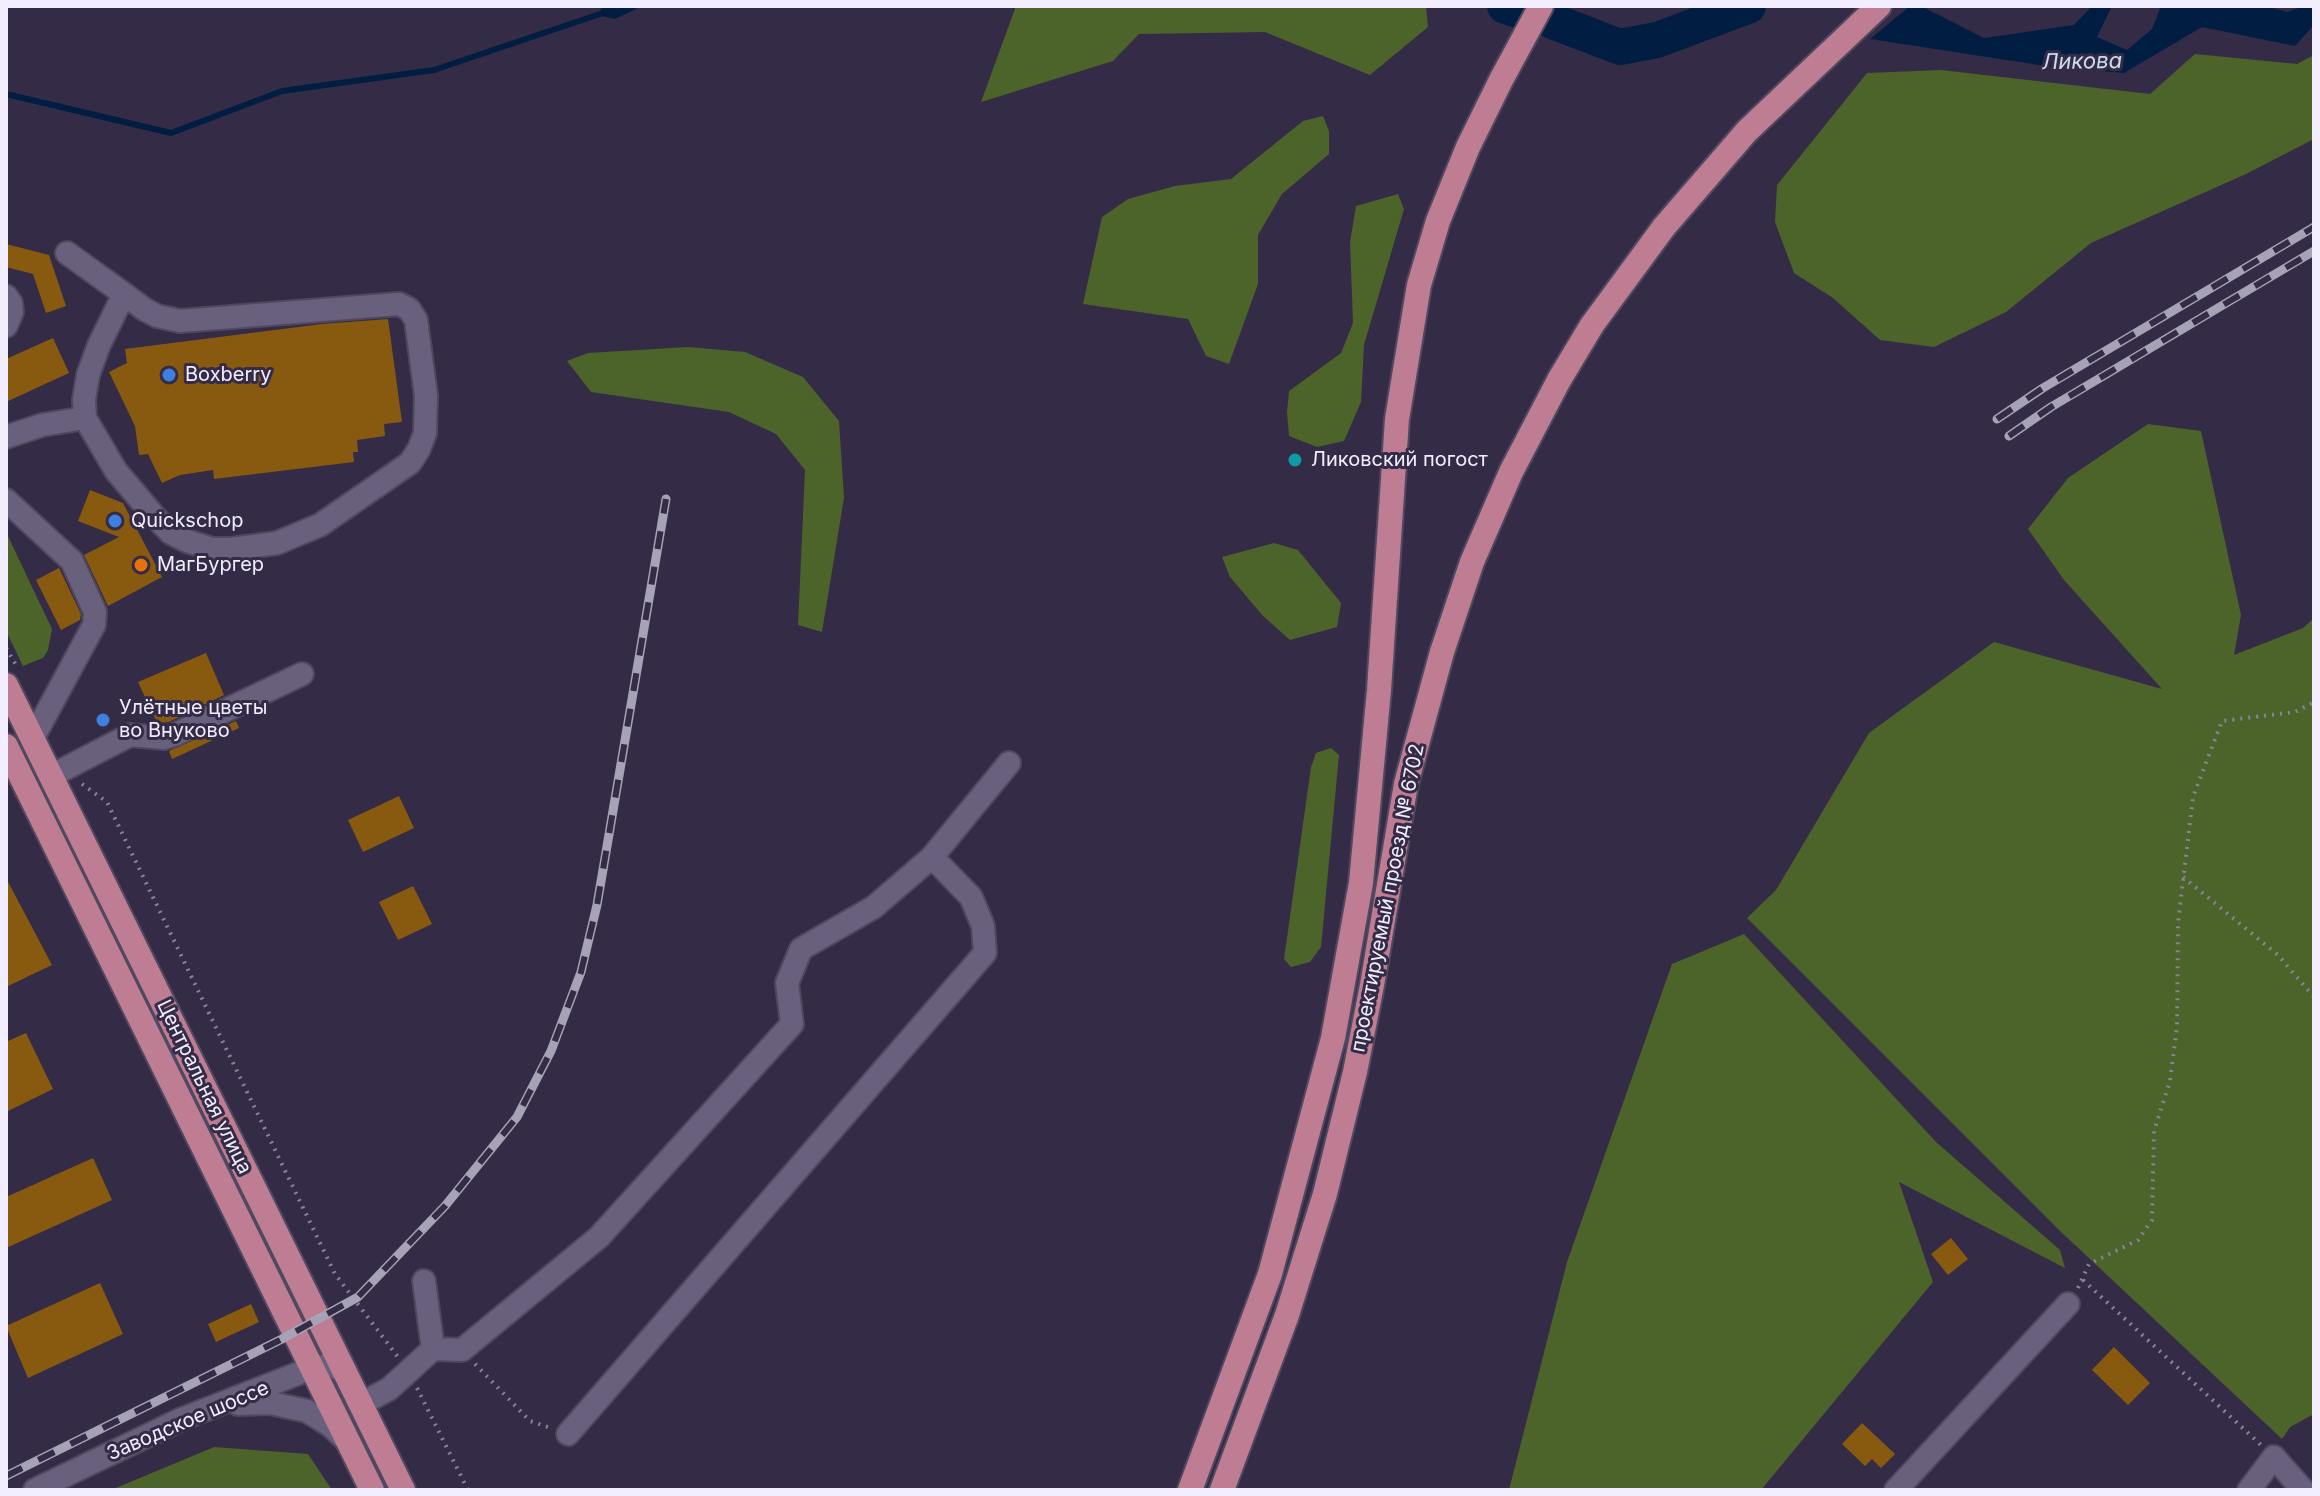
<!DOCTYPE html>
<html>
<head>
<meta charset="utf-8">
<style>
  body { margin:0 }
  #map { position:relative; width:2320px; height:1496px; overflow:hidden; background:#342c46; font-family:Inter,sans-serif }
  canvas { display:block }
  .frame { position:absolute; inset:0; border:8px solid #f2edfe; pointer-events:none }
</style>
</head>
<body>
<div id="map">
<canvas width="2320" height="1496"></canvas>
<div class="frame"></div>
</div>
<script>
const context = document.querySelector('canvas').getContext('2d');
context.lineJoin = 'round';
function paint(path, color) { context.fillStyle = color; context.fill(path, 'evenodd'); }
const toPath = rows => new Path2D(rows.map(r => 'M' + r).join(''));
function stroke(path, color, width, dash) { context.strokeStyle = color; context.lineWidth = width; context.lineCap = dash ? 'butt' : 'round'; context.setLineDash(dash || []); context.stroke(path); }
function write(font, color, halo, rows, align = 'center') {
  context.font = font + ' Inter,sans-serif'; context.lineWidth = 6; context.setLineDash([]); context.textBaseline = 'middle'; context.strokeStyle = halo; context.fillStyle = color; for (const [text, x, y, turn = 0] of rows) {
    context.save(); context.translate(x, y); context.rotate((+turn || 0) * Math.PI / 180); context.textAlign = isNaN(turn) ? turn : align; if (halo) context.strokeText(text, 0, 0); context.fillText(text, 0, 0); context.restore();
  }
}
const green = toPath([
  [1016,6,1426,6,1428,27,1370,75,1265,32,1139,34,1113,61,981,102],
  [2195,54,2297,64,2314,55,2314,139,2246,174,2091,243,2006,312,1934,347,1880,340,1833,298,1794,273,1775,222,1777,185,1867,73,1941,70,2150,94],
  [1323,116,1329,131,1329,154,1282,194,1258,235,1258,284,1229,364,1206,356,1188,319,1083,304,1102,217,1128,199,1175,186,1231,179,1303,121],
  [1398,194,1404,209,1364,345,1361,402,1344,441,1317,447,1289,436,1287,412,1289,391,1341,353,1353,323,1350,242,1356,206],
  [688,347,745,352,803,377,839,421,844,498,822,632,798,625,805,470,776,434,729,412,591,392,567,361,588,353],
  [2148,424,2201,431,2241,615,2234,655,2303,628,2314,618,2314,1414,2290,1427,2282,1439,2059,1230,1747,918,1776,890,1869,733,1994,642,2162,689,2064,580,2028,529,2068,478],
  [6,532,52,629,48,650,43,658,23,666,6,631],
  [1274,543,1298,550,1341,603,1337,627,1290,640,1263,616,1230,577,1222,557],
  [1331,748,1339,755,1321,947,1310,962,1291,967,1284,959,1311,767,1316,753],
  [1744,934,1936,1142,2060,1250,2065,1268,1899,1182,1933,1282,1761,1490,1509,1490,1567,1262,1672,964],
  [214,1447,308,1454,332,1490,111,1490]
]);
const water = toPath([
  [603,6,642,6,615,19,598,15],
  [1910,6,1921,6,1984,38,2074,25,2092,6,2112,6,2097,37,2127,50,2152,29,2161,6,2265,6,2287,12,2304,6,2314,6,2314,25,2295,46,2202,27,2124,73,2052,67,1870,39]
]);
const stream = toPath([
  [6,94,171,133,282,91,434,70,603,13]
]);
const river = toPath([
  [1505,6,1517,10],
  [1552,21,1620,47,1657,40,1748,6]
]);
const building = toPath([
  [6,244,49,255,66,306,46,313,33,274,6,267],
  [388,319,402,422,384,424,385,436,357,440,358,452,353,452,354,462,214,479,213,470,180,475,162,483,148,454,139,455,135,426,109,372,127,363,125,349,322,324],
  [53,338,69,373,6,402,6,359],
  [90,490,123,503,162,577,108,606,84,555,119,537,78,521],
  [59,568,81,614,80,620,61,630,36,580],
  [206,653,224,695,169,722,157,723,138,682],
  [236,721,239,728,172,759,169,751],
  [399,796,414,828,363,852,348,820],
  [6,878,52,965,6,987],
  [413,886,432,924,398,940,379,902],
  [26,1033,53,1089,6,1112,6,1042],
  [93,1158,112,1200,6,1248,6,1197],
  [1951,1238,1968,1259,1948,1275,1931,1254],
  [100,1283,123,1334,28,1378,6,1326],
  [251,1304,259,1322,216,1342,208,1324],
  [2114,1347,2150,1383,2128,1405,2092,1370],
  [1862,1423,1895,1454,1881,1468,1872,1459,1865,1466,1842,1444]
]);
const path = toPath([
  [6,648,16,665],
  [82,784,107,802,335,1274,398,1357],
  [2183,877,2278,955,2314,997],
  [2083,1280,2261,1445],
  [2078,1288,2089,1264,2138,1240,2152,1220,2154,1131,2170,1081,2177,1027,2178,923,2193,797,2222,721,2295,712,2314,702],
  [475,1364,530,1421,548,1427],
  [417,1388,468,1490]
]);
const minor = toPath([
  [67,253,124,294,144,309,157,316,180,321,399,304,409,309,416,320,426,396,425,433,419,449,410,463,320,525,277,543,231,549,212,549,187,541,171,533,155,517,116,471,85,418,84,400,88,375,99,345,124,294],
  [6,296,11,303,12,312,6,326],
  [6,437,42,425,85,418],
  [6,500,72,561,95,612,94,625,33,738],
  [51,776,130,735,164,738,174,735,302,674],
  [424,1281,433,1349],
  [238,1404,270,1403,307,1411,331,1426,348,1442],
  [361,1404,389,1389,433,1349,462,1350,599,1237,792,1024,787,983,801,949,874,907,932,857,1009,763],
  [568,1434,985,953,983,926,971,897,932,857],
  [35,1490,182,1419,312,1368,329,1365,344,1371],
  [1896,1490,2068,1304],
  [2249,1490,2274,1457,2303,1490]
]);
const major = toPath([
  [6,685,403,1490],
  [6,746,372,1490],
  [1190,1490,1270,1274,1333,1038,1361,883,1379,690,1397,419,1419,285,1438,221,1468,147,1501,80,1541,6],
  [1222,1490,1287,1315,1325,1194,1355,1072,1372,985,1406,784,1442,652,1472,562,1511,472,1559,380,1592,325,1664,227,1747,131,1879,6]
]);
const rail = toPath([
  [1997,419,2043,388,2314,227],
  [2009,436,2051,407,2314,251],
  [6,1476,282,1339,358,1297,445,1206,517,1117,551,1051,581,972,597,905,666,499]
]);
const markers = [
  [169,375,8,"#3f7fe0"],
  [1295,460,8,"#0f9aa8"],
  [115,521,8,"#3f7fe0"],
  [141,565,8,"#e8710a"],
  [103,720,8,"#3f7fe0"]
];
const poiNames = [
  ["Boxberry",185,375],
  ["Ликовский погост",1311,460],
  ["Quickschop",131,521],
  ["МагБургер",157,565],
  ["Улётные цветы",119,708],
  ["во Внуково",119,731]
];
const streetNames = [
  ["проектируемый проезд № 6702",1388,898,-79],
  ["Центральная улица",204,1087,64],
  ["Заводское шоссе",188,1421,-23]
];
const waterNames = [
  ["Ликова",2082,62,-1]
];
paint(green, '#4c632a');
paint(water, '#011e42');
stroke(stream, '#011e42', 6);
stroke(river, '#011e42', 36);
paint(building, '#885a0f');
stroke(minor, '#4f485e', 26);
stroke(major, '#4f485e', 28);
stroke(path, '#898298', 4, [2, 6]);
stroke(minor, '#69607e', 22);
stroke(major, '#be7d92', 24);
stroke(rail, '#a8a2b6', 9);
stroke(rail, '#342c46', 6, [18]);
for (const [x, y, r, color] of markers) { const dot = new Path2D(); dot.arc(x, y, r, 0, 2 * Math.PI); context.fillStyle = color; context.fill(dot); stroke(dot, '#342c46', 3); }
write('20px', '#f2edfe', '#342c46', poiNames, 'left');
write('20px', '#f2edfe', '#342c46', streetNames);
write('italic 22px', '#cddcf0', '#342c46', waterNames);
</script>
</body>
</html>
